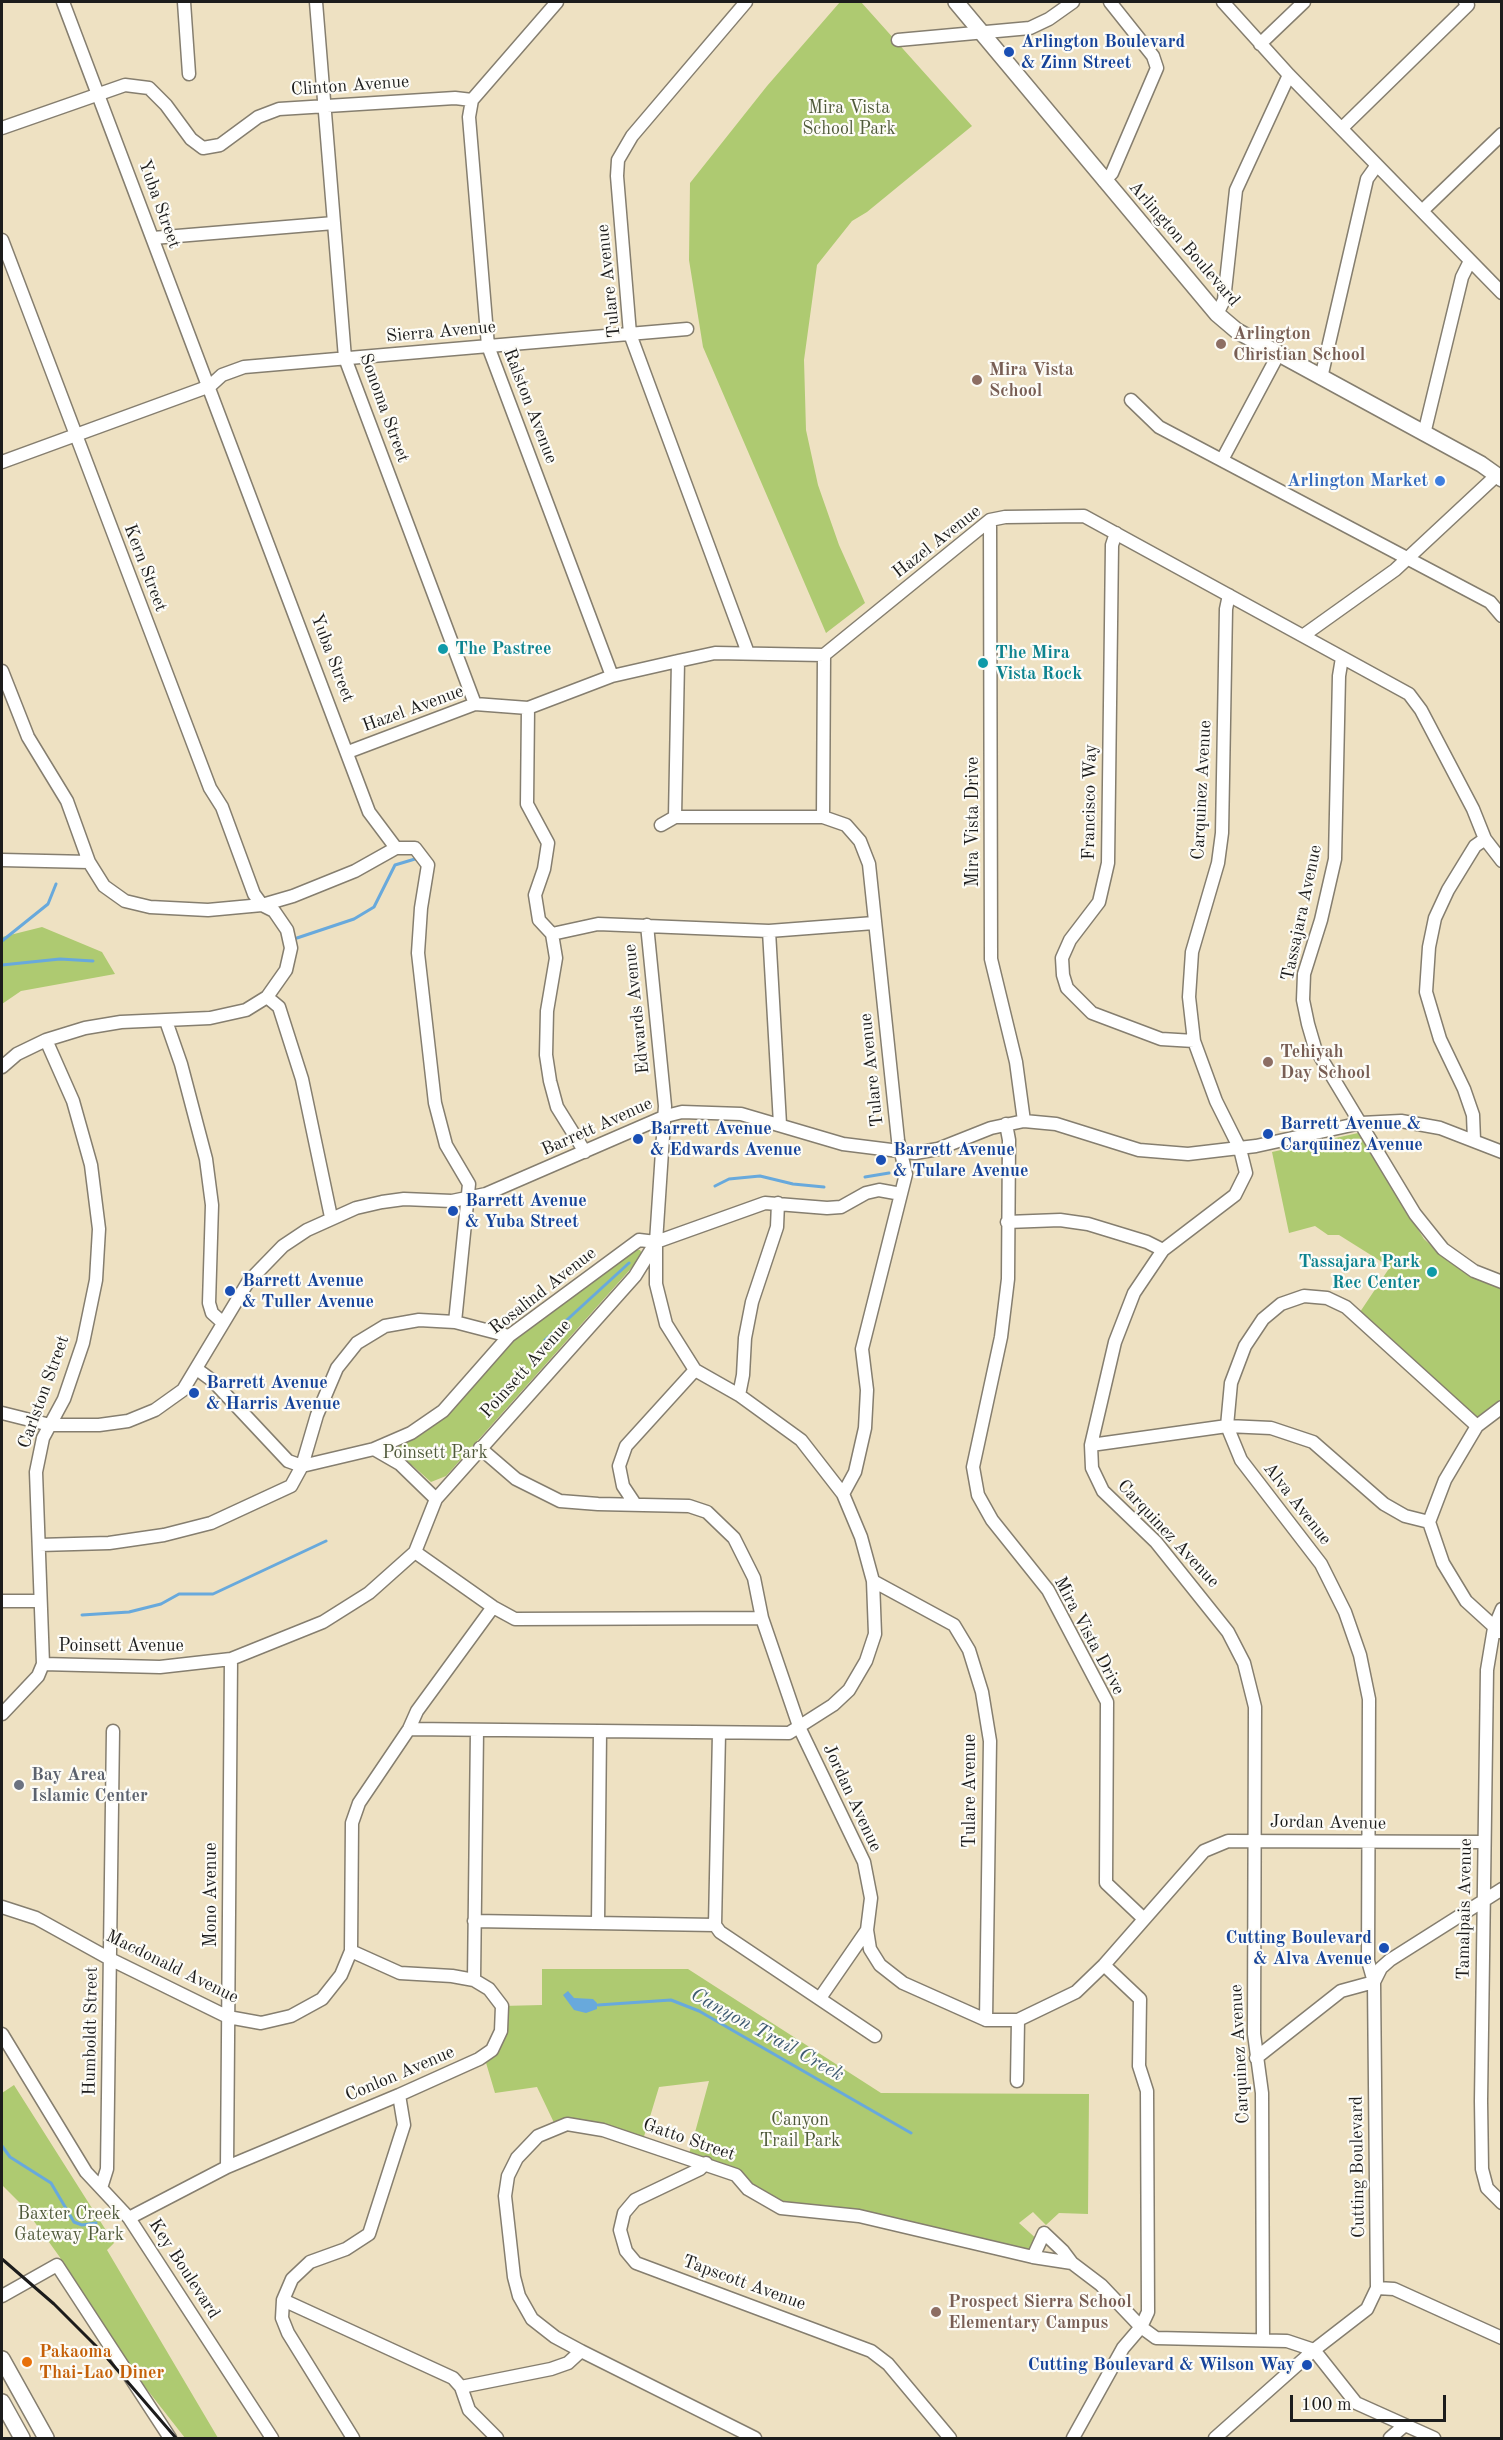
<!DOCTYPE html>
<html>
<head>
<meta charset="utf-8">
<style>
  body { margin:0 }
  #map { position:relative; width:1503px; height:2440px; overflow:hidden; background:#eee1c2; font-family:"Old Standard TT",serif }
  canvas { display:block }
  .frame { position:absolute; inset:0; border:3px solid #1c1c1c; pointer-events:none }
  .scale { position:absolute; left:1290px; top:2395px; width:156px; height:27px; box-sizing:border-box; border:3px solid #1c1c1c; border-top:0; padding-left:8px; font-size:18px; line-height:21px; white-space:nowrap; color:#1c1c1c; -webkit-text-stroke:4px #fdfcf7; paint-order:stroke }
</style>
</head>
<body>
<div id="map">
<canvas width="1503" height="2440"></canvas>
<div class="frame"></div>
<div class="scale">100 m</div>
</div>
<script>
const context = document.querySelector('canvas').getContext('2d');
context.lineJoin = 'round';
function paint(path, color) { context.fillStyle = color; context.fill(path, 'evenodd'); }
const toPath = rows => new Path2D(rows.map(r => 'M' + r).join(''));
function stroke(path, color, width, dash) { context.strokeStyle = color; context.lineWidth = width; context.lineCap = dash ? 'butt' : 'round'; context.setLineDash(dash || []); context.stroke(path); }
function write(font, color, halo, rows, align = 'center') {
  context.font = font + ' "Old Standard TT",serif'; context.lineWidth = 4.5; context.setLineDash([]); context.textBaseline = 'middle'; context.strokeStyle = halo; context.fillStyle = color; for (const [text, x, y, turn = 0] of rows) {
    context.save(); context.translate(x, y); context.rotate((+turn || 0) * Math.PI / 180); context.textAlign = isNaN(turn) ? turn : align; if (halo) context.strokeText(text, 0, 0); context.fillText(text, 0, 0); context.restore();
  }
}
const green = toPath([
  [840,2,861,2,972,126,867,212,852,221,817,265,804,360,806,430,818,485,839,545,865,603,826,633,703,347,689,260,690,183,767,86],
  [42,927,102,952,115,974,21,991,2,1004,2,937],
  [1358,1133,1424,1239,1435,1249,1501,1279,1501,1399,1475,1419,1360,1312,1390,1267,1339,1235,1328,1235,1315,1226,1289,1233,1272,1152],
  [635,1250,640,1250,643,1255,446,1476,431,1482,413,1466,397,1457,393,1450,395,1446,412,1438,514,1339],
  [542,1969,688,1969,881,2093,1089,2094,1088,2214,1059,2213,1046,2225,1033,2212,1019,2223,1040,2242,1033,2257,867,2218,781,2208,736,2175,688,2158,709,2081,659,2087,642,2143,620,2135,557,2129,537,2087,495,2093,484,2056,492,2050,502,2006,542,2005],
  [14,2085,114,2243,107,2250,218,2438,185,2438,138,2378,59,2256,23,2206,2,2185,2,2093]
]);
const water = toPath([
  [568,1991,574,1998,593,1999,597,2003,597,2009,586,2013,574,2010,563,1995]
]);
const stream = toPath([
  [297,938,354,919,374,907,395,865,415,859],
  [2,941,48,904,56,884],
  [2,965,60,959,93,961],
  [865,1177,889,1173],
  [715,1186,729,1179,760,1176,793,1184,824,1187],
  [545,1340,629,1263],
  [82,1615,129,1612,161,1604,179,1594,213,1594,326,1541],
  [598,2005,671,2000,699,2011,911,2133],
  [2,2146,10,2157,51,2183,74,2222,82,2225,96,2223]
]);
const minor = toPath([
  [63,2,369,812,396,848,415,848,428,865,421,908,418,953,435,1103,446,1145,469,1184,455,1322],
  [184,2,189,74],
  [316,2,345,358,475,704],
  [746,2,632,136,618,160,617,176,630,334,748,653],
  [1223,2,1289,75,1502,293],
  [898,40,1030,28,1049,19,1073,2],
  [1260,44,1304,2],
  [472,100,469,117,488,346,612,676],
  [2,128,125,85,149,88,166,105,191,139,203,148,220,145,258,117,279,109,455,98,472,100,557,2],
  [1342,128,1468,5,1465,2],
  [1104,181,1112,173,1157,68,1153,56,1110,2],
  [1422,211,1502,134],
  [153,238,334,223],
  [2,240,210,788,222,807,254,894,262,905,274,911,287,930,291,948,286,970,267,997,246,1010,210,1018,121,1022,85,1028,46,1040,17,1054,2,1067],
  [1217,314,1224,300,1236,190,1289,75],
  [1321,378,1367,179,1377,165],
  [1131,400,1159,427,1490,602,1502,616],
  [1424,434,1462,277,1470,261],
  [1222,460,1278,355],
  [2,462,210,386,222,375,244,367,687,329],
  [990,520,991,959,1016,1062,1024,1121],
  [1116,533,1112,545,1108,863,1099,902,1070,940,1062,958,1063,975,1067,988,1092,1013,1161,1039,1194,1041],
  [1229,595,1226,609,1222,833,1218,863,1192,952,1189,997,1194,1041,1216,1101,1240,1149,1246,1173,1235,1195,1163,1250,1134,1293,1115,1342,1091,1445,1092,1468,1103,1491,1156,1542,1228,1632,1244,1663,1255,1707,1254,2034,1262,2093,1263,2340],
  [1304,635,1395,570,1497,475],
  [824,655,823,817,846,825,860,841,869,864,898,1140,906,1174,862,1349,867,1390,865,1428,855,1472,843,1494],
  [1342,658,1339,676,1335,859,1321,920,1304,974,1303,1000,1308,1024,1315,1048,1415,1214,1443,1249,1474,1271,1502,1282],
  [2,671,28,737,67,801,89,862],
  [528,708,527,804,548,843,544,869,535,895,539,920,552,934,556,958,547,1011,546,1055,550,1081,557,1107,585,1152],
  [348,752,475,704,528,708,612,676,678,661,715,653,824,655,990,520,1005,517,1084,516,1409,694,1421,710,1473,809,1485,839,1502,861],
  [675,817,678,661],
  [661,825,675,817,823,817],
  [2,860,89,862,104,886,125,901,150,907,208,910,262,905,293,896,355,871,396,848],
  [769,931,780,1124],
  [552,934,598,924,769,931,874,923],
  [267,997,279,1007,302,1079,331,1217],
  [166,1021,181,1064,206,1159,212,1205,209,1303,212,1313,222,1322],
  [1006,1124,1009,1140,1008,1279,1001,1337,973,1467,978,1495,992,1520,1048,1590,1107,1702,1106,1883,1144,1919],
  [1474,1140,1473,1115,1464,1089,1440,1039,1426,992,1429,947,1435,918,1448,890,1475,846,1485,839],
  [1007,1222,1060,1220,1088,1224,1147,1242,1163,1250],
  [198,1370,213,1381,288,1461,302,1466,317,1415,337,1368,357,1343,385,1326,419,1320,455,1322,509,1336],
  [739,1395,743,1375,745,1338,752,1302,777,1227,778,1203],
  [2,1413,50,1425,99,1425,128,1421,155,1410,183,1390,248,1282,283,1246,307,1230,356,1208,382,1202,404,1199,452,1201,486,1194,666,1116,682,1112,741,1114,843,1144,915,1153,938,1149,991,1128,1024,1121,1056,1124,1139,1150,1188,1154,1256,1146,1361,1123,1401,1121,1440,1128,1502,1152],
  [1091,1445,1227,1426,1271,1428,1313,1442,1384,1504,1405,1516,1429,1522,1443,1563,1466,1601,1500,1632],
  [480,1448,516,1479,560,1501,598,1504,689,1506,707,1512,734,1538,754,1578,762,1618,800,1729,864,1862,871,1898,867,1930,870,1949,880,1965,903,1983,986,2020,1018,2020,1076,1992,1104,1965,1204,1851,1228,1841,1484,1842],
  [374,1449,400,1464,436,1499],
  [635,1504,623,1486,619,1466,626,1446,695,1370],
  [1429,1522,1445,1480,1477,1426,1502,1407],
  [39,1545,109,1543,164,1535,211,1523,291,1486,302,1466,374,1449,411,1433,443,1411,509,1336,639,1240,656,1242],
  [415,1552,493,1607,515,1619,762,1618],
  [873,1581,954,1625,969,1650,982,1692,990,1741,986,2020],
  [2,1601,40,1601],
  [1502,1609,1494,1628,1487,1670,1481,2101,1482,2169,1487,2188,1502,2203],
  [43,1664,160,1667,231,1659,323,1622,369,1593,415,1552,436,1499,635,1276,656,1242,765,1203,827,1208,841,1207,866,1193,879,1190,901,1194],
  [2,1714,38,1676,43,1664,36,1472,43,1438,64,1399,83,1343,96,1280,99,1229,91,1165,73,1101,46,1040],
  [409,1729,789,1733,833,1705,849,1690,866,1661,875,1634,873,1581,861,1537,843,1494,801,1440,739,1395,695,1370,666,1324,656,1284,656,1242,665,1106,647,925],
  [2,1907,36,1918,110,1959,228,2017,261,2023,291,2016,322,1999,341,1975,351,1951,352,1823,359,1803,409,1729,417,1711,493,1607],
  [474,1921,715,1925,720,1932,875,2036],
  [598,1923,600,1732],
  [715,1925,719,1733],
  [474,1980,477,1730],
  [820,1998,867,1930],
  [2,2034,86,2172,129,2218,272,2438],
  [1256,2058,1341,1991,1374,1982,1368,1961,1369,1699,1360,1655,1345,1612,1321,1564,1241,1460,1227,1426,1231,1383,1245,1346,1263,1319,1281,1304,1304,1296,1327,1298,1346,1307,1477,1426],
  [1017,2081,1018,2020],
  [706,2163,700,2169,635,2200,624,2213,620,2230,626,2251,636,2263,871,2351,888,2364,950,2438],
  [227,2167,231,1659],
  [101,2188,107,2169,113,1731],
  [129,2218,227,2167,399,2095,479,2059,492,2050,501,2031,502,2006,489,1989,474,1980,452,1976,400,1973,351,1951],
  [1033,2257,1044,2233,1063,2251,1072,2263,1101,2285,1141,2327,1148,2312,1147,2091,1139,2066,1140,1999,1104,1965],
  [1377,2288,1394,2289,1502,2338],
  [2,2296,57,2265,170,2438],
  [283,2300,453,2378,461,2387,469,2410,497,2438],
  [581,2351,555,2337,532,2319,519,2296,514,2277,505,2196,508,2176,517,2158,538,2136,567,2124,603,2130,736,2175,748,2189,781,2208,859,2216,1033,2257,1072,2263],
  [461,2387,551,2369,568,2363,581,2351,755,2438],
  [353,2438,288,2333,282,2318,283,2300,292,2279,310,2262,346,2249,369,2234,404,2125,399,2095],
  [1073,2438,1123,2348,1141,2327,1156,2338,1287,2341,1314,2350,1356,2403,1434,2438],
  [1215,2438,1314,2350,1367,2309,1377,2288,1374,1982,1381,1968,1390,1960,1502,1889],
  [1390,2438,1405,2425]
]);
const major = toPath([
  [956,2,1217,314,1237,331,1481,464,1502,479],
  [2,2359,46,2438],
  [2,2402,22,2438]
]);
const rail = toPath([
  [2,2259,54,2304,101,2351,176,2438]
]);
const markers = [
  [1009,52,6,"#1a4fb4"],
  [1221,344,6,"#8d6e63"],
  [977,380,6,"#8d6e63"],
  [1440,481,6,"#3f7fe0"],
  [443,649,6,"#0f9aa8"],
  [983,663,6,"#0f9aa8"],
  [1268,1062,6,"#8d6e63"],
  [1268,1134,6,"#1a4fb4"],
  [638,1139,6,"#1a4fb4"],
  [881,1160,6,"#1a4fb4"],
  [453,1211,6,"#1a4fb4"],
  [1432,1272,6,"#0f9aa8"],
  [230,1291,6,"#1a4fb4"],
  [194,1393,6,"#1a4fb4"],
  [19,1785,6,"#6b7280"],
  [1384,1948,6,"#1a4fb4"],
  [936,2312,6,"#8d6e63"],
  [27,2362,6,"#e8710a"],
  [1307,2365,6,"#1a4fb4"]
];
const transitNames = [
  ["Arlington Boulevard",1021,42],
  ["& Zinn Street",1021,63],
  ["Barrett Avenue &",1280,1124],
  ["Carquinez Avenue",1280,1145],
  ["Barrett Avenue",650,1129],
  ["& Edwards Avenue",650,1150],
  ["Barrett Avenue",893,1150],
  ["& Tulare Avenue",893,1171],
  ["Barrett Avenue",465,1201],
  ["& Yuba Street",465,1222],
  ["Barrett Avenue",242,1281],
  ["& Tuller Avenue",242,1302],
  ["Barrett Avenue",206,1383],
  ["& Harris Avenue",206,1404],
  ["Cutting Boulevard",1372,1938,"right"],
  ["& Alva Avenue",1372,1959,"right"],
  ["Cutting Boulevard & Wilson Way",1295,2365,"right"]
];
const streetNames = [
  ["Clinton Avenue",350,86,-4],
  ["Yuba Street",159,204,70],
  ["Arlington Boulevard",1184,244,49],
  ["Tulare Avenue",609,281,-96],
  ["Sierra Avenue",441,332,-5],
  ["Ralston Avenue",530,406,69],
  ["Sonoma Street",384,408,70],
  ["Hazel Avenue",937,542,-38],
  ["Kern Street",145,568,69],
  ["Yuba Street",332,658,69],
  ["Hazel Avenue",413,709,-20],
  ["Carquinez Avenue",1202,790,-87],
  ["Francisco Way",1090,802,-89],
  ["Mira Vista Drive",973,822,-90],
  ["Tassajara Avenue",1302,913,-78],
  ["Edwards Avenue",637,1009,-96],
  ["Tulare Avenue",872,1070,-96],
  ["Barrett Avenue",597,1127,-24],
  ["Rosalind Avenue",543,1291,-38],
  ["Poinsett Avenue",526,1369,-48],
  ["Carlston Street",44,1392,-70],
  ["Alva Avenue",1297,1504,52],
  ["Carquinez Avenue",1168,1534,47],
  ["Mira Vista Drive",1089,1636,62],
  ["Poinsett Avenue",121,1646],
  ["Tulare Avenue",970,1791,-90],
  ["Jordan Avenue",852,1798,65],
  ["Jordan Avenue",1328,1823,1],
  ["Mono Avenue",211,1895,-90],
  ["Tamalpais Avenue",1465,1909,-89],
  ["Macdonald Avenue",172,1967,26],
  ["Humboldt Street",91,2031,-89],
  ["Carquinez Avenue",1240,2054,-93],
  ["Conlon Avenue",400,2074,-23],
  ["Gatto Street",689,2140,19],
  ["Cutting Boulevard",1358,2167,-91],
  ["Key Boulevard",184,2269,57],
  ["Tapscott Avenue",744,2283,20]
];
const parkNames = [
  ["Mira Vista",849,108],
  ["School Park",849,129],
  ["Poinsett Park",435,1453],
  ["Canyon",800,2120],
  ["Trail Park",800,2141],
  ["Baxter Creek",69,2214],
  ["Gateway Park",69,2235]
];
const educationNames = [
  ["Arlington",1233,334],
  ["Christian School",1233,355],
  ["Mira Vista",989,370],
  ["School",989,391],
  ["Tehiyah",1280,1052],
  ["Day School",1280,1073],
  ["Prospect Sierra School",948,2302],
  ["Elementary Campus",948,2323]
];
const shopNames = [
  ["Arlington Market",1428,481]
];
const cultureNames = [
  ["The Pastree",455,649],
  ["The Mira",995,653],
  ["Vista Rock",995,674],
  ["Tassajara Park",1420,1262,"right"],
  ["Rec Center",1420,1283,"right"]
];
const worshipNames = [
  ["Bay Area",31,1775],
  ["Islamic Center",31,1796]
];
const foodNames = [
  ["Pakaoma",39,2352],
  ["Thai-Lao Diner",39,2373]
];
const waterNames = [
  ["Canyon Trail Creek",767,2035,29]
];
paint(green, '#aeca71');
paint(water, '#68a9dc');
stroke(stream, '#68a9dc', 3);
stroke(minor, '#857e6f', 15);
stroke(major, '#857e6f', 18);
stroke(minor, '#fff', 12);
stroke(major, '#fff', 15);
stroke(rail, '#1c1c1c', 3);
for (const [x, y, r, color] of markers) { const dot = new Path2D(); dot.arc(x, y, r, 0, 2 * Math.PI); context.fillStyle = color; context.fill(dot); stroke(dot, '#fdfcf7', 2); }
write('bold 18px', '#164399', '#fdfcf7', transitNames, 'left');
write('18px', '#1c1c1c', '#fdfcf7', streetNames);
write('18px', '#4f593a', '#fdfcf7', parkNames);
write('bold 18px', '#785e54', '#fdfcf7', educationNames, 'left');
write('bold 18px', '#366cbe', '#fdfcf7', shopNames, 'right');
write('bold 18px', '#0d838f', '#fdfcf7', cultureNames, 'left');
write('bold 18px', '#5b616d', '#fdfcf7', worshipNames, 'left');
write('bold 18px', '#c56008', '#fdfcf7', foodNames, 'left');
write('italic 20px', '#3e5b72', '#fdfcf7', waterNames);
</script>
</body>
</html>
